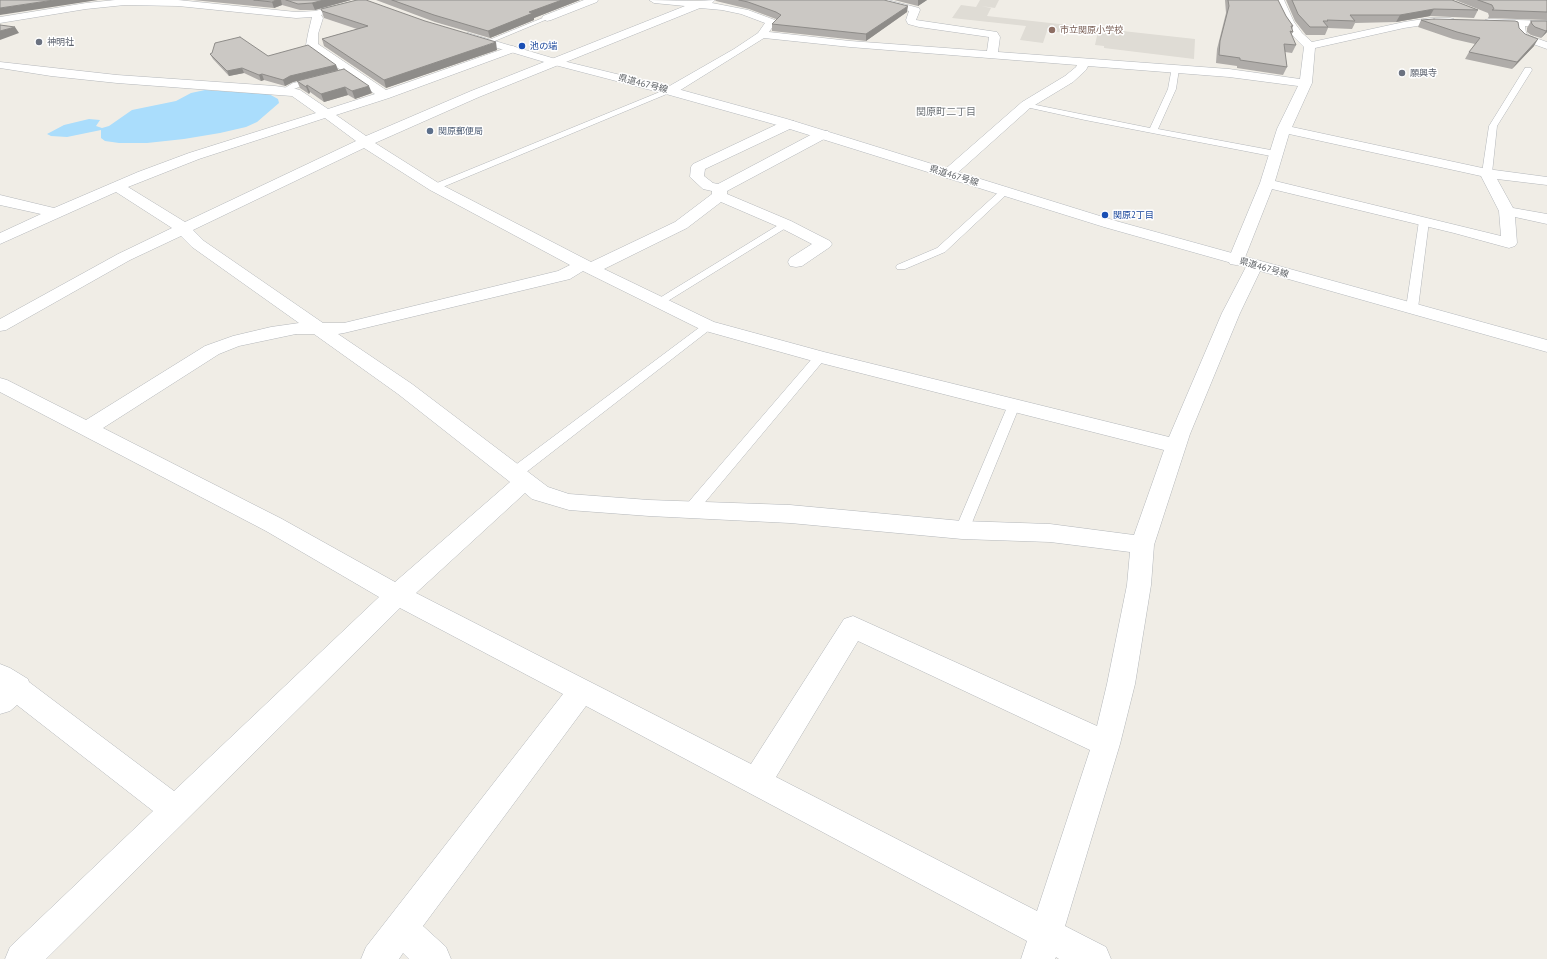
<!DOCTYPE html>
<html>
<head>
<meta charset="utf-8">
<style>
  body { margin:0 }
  canvas { display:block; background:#f0ede6 }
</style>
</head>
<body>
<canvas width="1547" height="959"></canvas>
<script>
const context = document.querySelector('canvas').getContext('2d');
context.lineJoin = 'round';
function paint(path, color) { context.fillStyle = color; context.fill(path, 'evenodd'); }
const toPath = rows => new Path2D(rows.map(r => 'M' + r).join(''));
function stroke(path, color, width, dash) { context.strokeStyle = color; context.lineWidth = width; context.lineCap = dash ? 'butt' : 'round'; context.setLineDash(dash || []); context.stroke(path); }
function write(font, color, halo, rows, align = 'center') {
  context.font = font + ' "PT Sans","Noto Sans JP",sans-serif'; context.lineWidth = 3; context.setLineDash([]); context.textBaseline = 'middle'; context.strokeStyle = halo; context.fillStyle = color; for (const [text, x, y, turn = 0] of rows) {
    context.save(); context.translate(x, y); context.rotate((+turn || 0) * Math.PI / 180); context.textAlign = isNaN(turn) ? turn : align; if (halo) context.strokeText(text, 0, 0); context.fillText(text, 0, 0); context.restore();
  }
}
const education = toPath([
  [980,0,999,0,995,8,981,6,991,8,987,16,1195,39,1194,59,1104,48,1104,46,1095,45,1098,31,1080,29,1078,34,1047,31,1043,43,1020,40,1026,26,952,18,961,5,976,7]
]);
const water = toPath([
  [205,90,269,94,278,99,279,103,257,122,246,127,220,133,184,139,147,143,119,143,105,141,101,138,101,130,67,137,51,136,47,134,64,125,89,119,100,120,96,126,102,128,109,126,132,110,176,101,191,93]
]);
const lane = toPath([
  [545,17,550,18,490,43,484,42,545,17],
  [1172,67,1175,67,1179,69,1176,89,1158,129,1276,151,1279,152,1280,154,1279,156,1276,157,1085,120,1026,107,1022,105,1026,103,1150,128,1168,89,1172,67],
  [1525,68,1531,68,1532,70,1497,126,1492,173,1490,175,1484,175,1482,173,1489,126,1525,68],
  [316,78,320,80,319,82,299,87,284,93,280,91,293,83,316,78],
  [667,89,673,89,674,91,438,189,435,190,430,187,432,185,667,89],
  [1005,188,1010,191,1008,193,945,252,905,269,897,269,896,267,897,265,937,248,1002,189,1005,188],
  [1424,218,1429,221,1418,308,1416,310,1412,311,1408,310,1406,308,1419,221,1424,218],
  [785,221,790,224,789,226,663,304,659,305,653,302,785,221],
  [708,323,712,324,714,326,712,328,520,477,515,478,510,477,508,473,510,469,704,324,708,323],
  [820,353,824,354,826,357,824,360,696,513,691,514,686,513,684,509,686,505,816,354,820,353],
  [1014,401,1019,402,1020,405,969,530,967,534,962,536,957,534,955,530,1008,405,1009,402,1014,401]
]);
const street = toPath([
  [115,0,178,0,296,12,315,11,351,2,355,3,356,5,355,7,321,15,323,18,318,34,318,44,386,90,509,47,513,46,519,49,517,51,389,98,336,115,366,136,471,91,685,6,654,3,649,0,697,1,715,0,712,3,748,10,775,20,776,22,769,32,850,41,987,51,989,37,919,27,908,24,906,20,909,11,870,2,869,0,888,0,919,8,920,10,916,20,997,32,1000,37,998,52,1229,69,1300,79,1304,47,1294,37,1284,23,1274,0,1284,0,1294,22,1302,33,1312,42,1404,22,1430,18,1450,18,1454,19,1455,21,1454,23,1430,24,1404,28,1315,48,1312,83,1292,127,1487,169,1547,177,1547,185,1497,179,1513,208,1547,214,1547,224,1515,217,1517,243,1515,246,1509,248,1454,233,1272,189,1244,260,1242,264,1236,265,1230,264,1228,260,1260,183,1277,129,1298,86,1229,77,1088,66,1086,70,1073,82,1030,108,953,177,948,178,943,177,941,174,943,171,1022,102,1065,76,1076,67,1077,65,850,47,764,38,674,94,666,94,664,91,666,88,734,49,758,33,765,23,741,14,722,10,700,8,479,97,375,143,440,184,591,262,675,222,712,194,712,191,703,189,690,177,691,167,693,164,784,121,794,121,796,124,794,127,705,169,704,176,713,183,718,184,818,131,828,131,830,134,828,137,727,191,727,194,791,221,830,241,832,244,830,247,802,266,796,267,790,266,788,262,790,258,812,244,779,227,721,202,687,228,604,269,714,322,824,352,1169,437,1222,313,1247,265,1249,261,1255,260,1261,261,1263,265,1240,313,1190,434,1154,545,1151,585,1135,684,1120,744,1065,926,1106,947,1111,959,1059,959,1056,957,1055,959,1021,959,1027,941,586,706,423,926,446,947,451,959,409,959,403,953,399,959,361,959,366,947,563,694,400,608,46,959,5,959,10,947,153,811,17,705,10,711,0,714,0,664,10,668,28,679,29,682,174,791,379,597,266,531,0,392,0,378,7,380,86,420,205,346,233,336,271,327,299,323,192,247,181,236,130,260,6,330,0,331,0,319,118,254,172,228,116,192,0,244,0,233,41,214,0,205,0,195,54,208,138,172,189,153,316,113,292,96,117,83,51,76,0,68,0,62,117,75,275,86,296,89,300,90,328,109,375,94,308,47,306,45,308,34,312,17,296,18,178,6,125,5,86,9,0,23,0,17,86,3,115,0],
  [325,118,356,141,185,222,128,187,199,159,325,118],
  [1289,134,1481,176,1499,211,1501,236,1275,181,1289,134],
  [364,148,430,190,570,265,558,271,344,323,323,323,204,241,193,230,364,148],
  [583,271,702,330,813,361,1164,450,1134,535,1050,524,962,521,790,505,649,500,569,494,548,487,412,384,338,334,344,333,570,279,583,271],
  [296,334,314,334,398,394,510,482,395,582,282,519,103,428,219,354,239,346,296,334],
  [525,493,532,499,569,510,649,516,790,523,962,539,1050,542,1130,552,1127,585,1107,684,1097,726,853,616,844,619,751,764,416,593,525,493],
  [858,641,1090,750,1037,911,776,777,858,641],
  [584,0,598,0,597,2,551,20,547,21,542,18,543,16,584,0],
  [1489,19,1547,21,1547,27,1525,26,1526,33,1530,36,1547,42,1547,49,1522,40,1517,36,1515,29,1511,26,1485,24,1484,22,1485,20,1489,19]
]);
const secondary = toPath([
  [468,33,559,60,674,88,787,119,1116,221,1547,340,1547,352,1104,227,777,125,666,94,551,64,464,38,463,36,464,34,468,33]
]);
const wall = toPath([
  [193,0,351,0,315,10,300,10,282,5,274,8],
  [376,0,580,0,534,18,534,20,490,38,435,22],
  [715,0,883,0,907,12,866,41,772,31,772,24,777,19,776,19,749,9,716,1],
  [894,0,927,0,918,6],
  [1225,0,1278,0,1286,16,1293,26,1292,30,1293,32,1291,35,1296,45,1292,53,1285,52,1287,67,1283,75,1237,68,1237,66,1216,63,1217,49,1226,13],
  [1286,0,1452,0,1478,10,1474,18,1430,16,1396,22,1355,23,1352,29,1328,28,1325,35,1306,35,1295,21],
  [1455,0,1547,0,1547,20,1488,18,1489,16,1488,13],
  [321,9,497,50,386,88,324,46,322,39,357,29,324,18],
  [1421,20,1519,28,1534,46,1512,69,1465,59,1469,52,1475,44,1453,39,1418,27],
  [1531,21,1547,21,1547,32,1541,38,1531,35,1527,32,1527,28],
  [210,54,268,56,336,65,338,70,372,93,355,99,348,95,324,102,310,92,309,94,300,88,297,81,331,72,293,82,285,86,264,80,261,81,244,73,229,76,213,59]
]);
const shadedWall = toPath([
  [54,0,98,0,0,15,0,8],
  [276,0,281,0,282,5,274,8,272,2],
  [324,0,351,0,315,10,312,3],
  [562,0,580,0,534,18,534,20,490,38,488,31,529,12],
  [918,0,927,0,918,6],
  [908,6,907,12,866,41,866,34],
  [1434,9,1430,16,1396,22,1400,15],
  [15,27,19,33,0,40,0,31],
  [1547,30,1547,32,1541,38,1546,31],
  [1538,39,1534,46,1512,69,1517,62],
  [496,42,497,50,386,88,384,80],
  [336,65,338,70,293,82,285,86,283,80,290,76],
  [242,68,244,73,229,76,227,71],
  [262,74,264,80,261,81,259,75],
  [307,85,310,92,309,94,306,87],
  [369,86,372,93,355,99,352,91],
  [345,87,348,95,324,102,321,94]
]);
const building = toPath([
  [0,0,54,0,0,8,0,0],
  [254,0,276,0,272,2,254,0],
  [286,0,324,0,312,3,298,4,286,0],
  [357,0,366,0,425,21,496,42,384,80,322,39,368,26,322,11,321,9,357,0],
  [392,0,562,0,529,12,533,13,488,31,434,15,392,0],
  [739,0,884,0,908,6,866,34,772,24,781,15,776,12,748,2,739,0],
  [1228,0,1278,0,1286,16,1293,26,1291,26,1293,32,1290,31,1296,45,1284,44,1287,67,1240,60,1240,58,1219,55,1220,41,1229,6,1228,0],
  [1292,0,1452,0,1478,10,1434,9,1400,15,1350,15,1355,21,1327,20,1328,21,1323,21,1328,27,1310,27,1298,14,1292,0],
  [1478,0,1547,0,1547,12,1492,10,1494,9,1492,5,1478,0],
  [1434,19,1515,21,1518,22,1519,28,1525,34,1538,39,1517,62,1469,52,1480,38,1457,32,1421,20,1434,19],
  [1531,21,1547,21,1547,30,1546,31,1535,27,1532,24,1531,21],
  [0,25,15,27,0,31,0,25],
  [240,37,268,56,308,45,336,65,290,76,283,80,262,74,259,75,242,68,227,71,210,54,212,53,215,43,240,37],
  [344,69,369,86,352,91,345,87,321,94,307,85,306,87,297,81,344,69]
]);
const markers = [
  [1052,30,4,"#8d6e63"],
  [39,42,4,"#6b7280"],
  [522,46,4,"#1a4fb4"],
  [1402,73,4,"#6b7280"],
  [430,131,4,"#5c6f8a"],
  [1105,215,4,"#1a4fb4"]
];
const farEducationnames = [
  ["市立関原小学校",1060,30]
];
const farWorshipnames = [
  ["神明社",47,42],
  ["願興寺",1410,73]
];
const farTransitnames = [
  ["池の端",530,46],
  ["関原2丁目",1113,215]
];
const farStreetnames = [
  ["県道467号線",643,84,14],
  ["県道467号線",954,176,17],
  ["県道467号線",1264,268,16]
];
const farServicenames = [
  ["関原郵便局",438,131]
];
const farNeighbourhoodnames = [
  ["関原町二丁目",946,112]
];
paint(education, '#dfdcd5');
paint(water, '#aaddfc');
stroke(lane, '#b4b7ba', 1);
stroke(street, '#b4b7ba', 1);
stroke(secondary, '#b5b9bd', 1);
paint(lane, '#fff');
paint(street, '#fff');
paint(secondary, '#fff');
paint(wall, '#afaca9');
paint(shadedWall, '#8e8c89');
paint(building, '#cbc8c4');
stroke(building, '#8e8c89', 1);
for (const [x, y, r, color] of markers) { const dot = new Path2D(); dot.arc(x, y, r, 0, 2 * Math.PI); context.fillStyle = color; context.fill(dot); stroke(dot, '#fff', 1.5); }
write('9px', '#785e54', '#fff', farEducationnames, 'left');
write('9px', '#5b616d', '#fff', farWorshipnames, 'left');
write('9px', '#164399', '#fff', farTransitnames, 'left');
write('9px', '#5e6266', '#fff', farStreetnames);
write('9px', '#4e5e75', '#fff', farServicenames, 'left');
write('10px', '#6f7478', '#fff', farNeighbourhoodnames);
</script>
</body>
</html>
